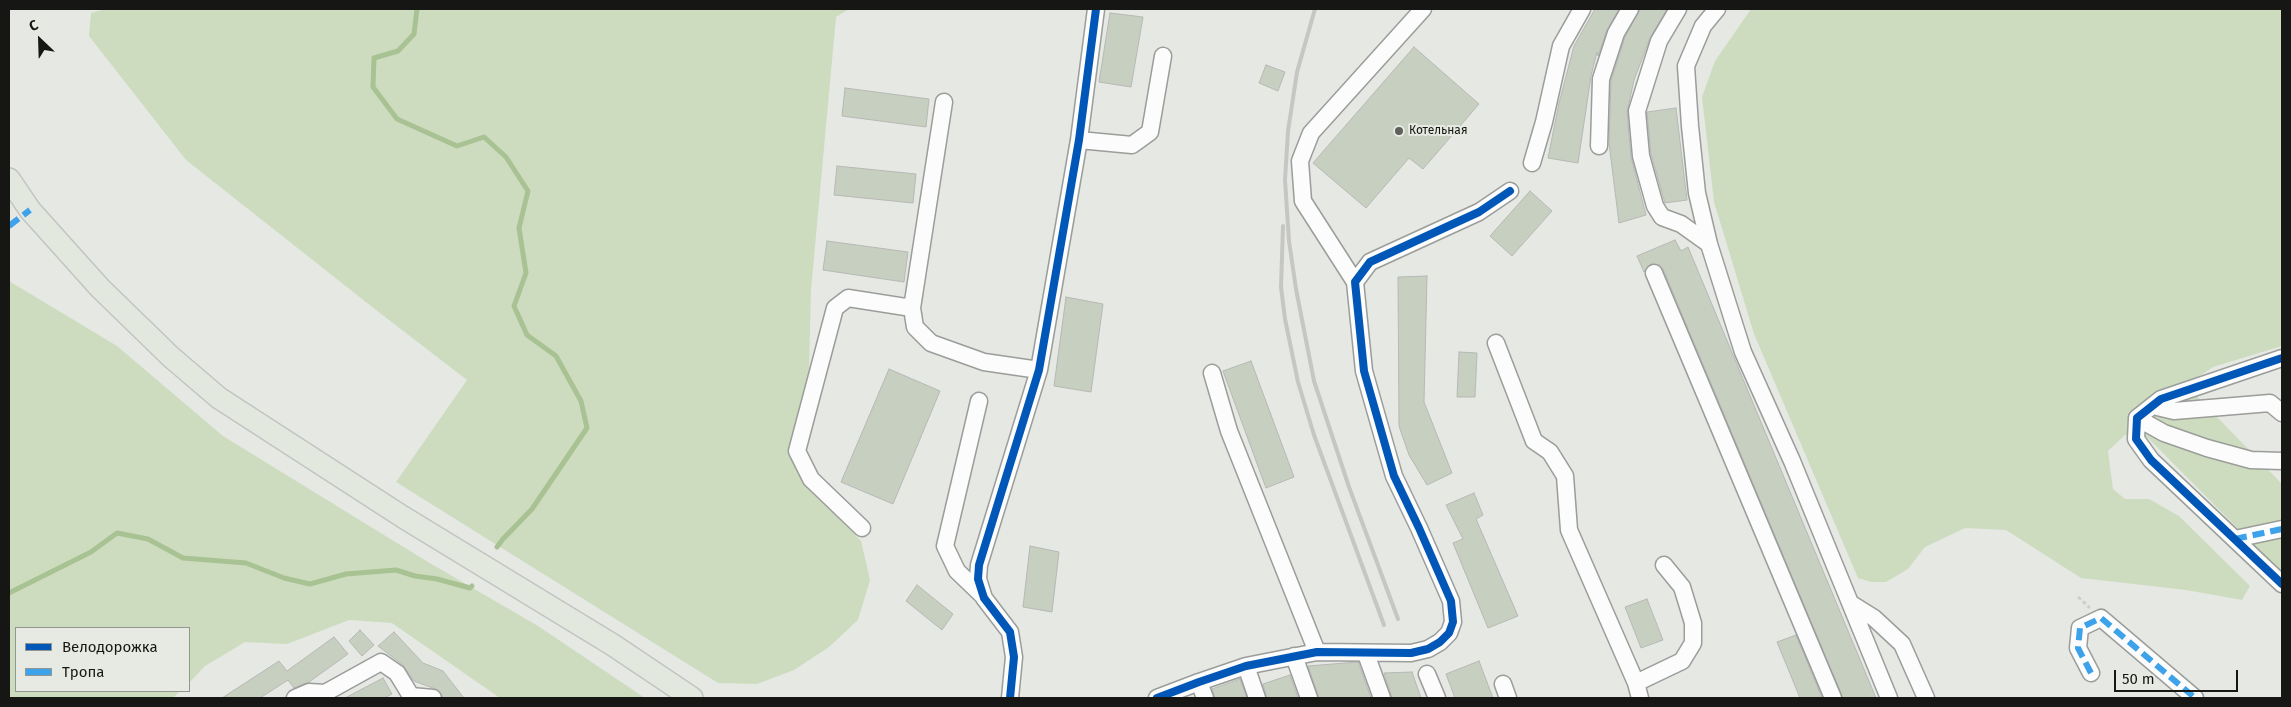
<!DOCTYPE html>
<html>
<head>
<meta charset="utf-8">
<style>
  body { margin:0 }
  #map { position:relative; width:2291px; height:707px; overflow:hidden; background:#e6e8e4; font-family:"Fira Sans",sans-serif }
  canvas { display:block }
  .frame { position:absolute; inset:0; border:10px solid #161714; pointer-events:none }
  .legend { position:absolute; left:15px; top:627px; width:175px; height:65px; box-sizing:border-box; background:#e6eae2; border:1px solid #939690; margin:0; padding:6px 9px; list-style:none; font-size:15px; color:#161714 }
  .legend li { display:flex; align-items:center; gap:10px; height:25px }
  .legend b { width:25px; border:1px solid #939690 }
  .north { position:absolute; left:15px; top:15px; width:50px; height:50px; -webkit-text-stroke:4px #e6eae2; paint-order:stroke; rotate:336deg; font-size:14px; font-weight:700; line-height:20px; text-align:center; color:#161714 }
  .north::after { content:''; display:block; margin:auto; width:18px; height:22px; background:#161714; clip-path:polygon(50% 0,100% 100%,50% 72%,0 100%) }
  .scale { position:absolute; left:2114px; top:670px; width:124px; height:22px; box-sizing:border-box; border:2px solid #161714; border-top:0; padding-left:6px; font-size:15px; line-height:18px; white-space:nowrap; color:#161714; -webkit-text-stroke:4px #e6eae2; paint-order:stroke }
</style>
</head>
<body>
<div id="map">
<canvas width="2291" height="707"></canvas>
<div class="frame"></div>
<ul class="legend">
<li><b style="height:6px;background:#0057b8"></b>Велодорожка</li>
<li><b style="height:6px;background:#3da2ea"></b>Тропа</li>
</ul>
<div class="north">С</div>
<div class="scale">50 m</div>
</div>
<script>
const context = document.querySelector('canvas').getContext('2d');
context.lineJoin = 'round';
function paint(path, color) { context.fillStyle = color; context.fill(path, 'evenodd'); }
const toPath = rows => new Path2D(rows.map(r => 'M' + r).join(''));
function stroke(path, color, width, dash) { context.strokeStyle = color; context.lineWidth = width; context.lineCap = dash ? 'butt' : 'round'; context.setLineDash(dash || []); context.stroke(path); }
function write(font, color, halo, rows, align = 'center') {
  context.font = font + ' "Fira Sans",sans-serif'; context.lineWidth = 4; context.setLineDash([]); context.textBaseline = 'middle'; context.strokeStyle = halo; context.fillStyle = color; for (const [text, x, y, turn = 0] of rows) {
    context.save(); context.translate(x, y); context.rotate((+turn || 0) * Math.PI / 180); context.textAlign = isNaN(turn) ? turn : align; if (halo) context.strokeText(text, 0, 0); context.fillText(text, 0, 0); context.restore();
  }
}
const green = toPath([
  [106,9,849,9,836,17,811,290,808,409,797,443,804,482,861,541,870,580,858,620,829,647,794,670,757,684,718,683,396,482,467,380,376,310,186,160,89,36,91,13],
  [1751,9,2282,9,2282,346,2213,367,2186,385,2282,484,2282,573,2145,435,2125,435,2108,451,2113,489,2125,499,2149,499,2179,516,2250,586,2242,600,2186,590,2081,578,2006,530,1965,528,1925,547,1908,569,1886,582,1871,582,1858,578,1754,334,1714,202,1702,97,1715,61],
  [9,281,117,346,223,436,428,562,538,626,645,698,500,698,392,623,349,620,287,644,245,642,205,666,189,683,189,628,16,628,16,691,180,691,173,698,9,698]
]);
const stream = toPath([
  [417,9,414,34,398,51,374,58,373,87,397,119,457,146,484,137,506,157,528,191,519,228,526,273,514,306,527,335,556,356,581,401,587,428,532,509,503,539,497,547],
  [9,593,91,552,117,533,148,539,183,558,246,563,284,578,310,584,346,574,396,570,415,576,437,579,470,588,472,586]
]);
const building = toPath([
  [1595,9,1619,9,1607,30,1598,56,1597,52,1591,76,1578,163,1548,158,1559,103,1574,46,1595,9],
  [1640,9,1667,9,1650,38,1634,80,1627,112,1631,157,1646,215,1619,223,1609,143,1611,81,1625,37,1640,9],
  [1110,13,1143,17,1131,87,1099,82,1110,13],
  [1414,47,1479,104,1423,169,1409,158,1366,208,1313,163,1414,47],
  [1266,65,1285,72,1278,91,1259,83,1266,65],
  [845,88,929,99,926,127,842,116,845,88],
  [1676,108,1687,200,1665,203,1651,154,1647,112,1676,108],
  [837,166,916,174,913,203,834,195,837,166],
  [1530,191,1552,211,1512,256,1490,236,1530,191],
  [1675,240,1681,251,1688,247,1876,698,1843,698,1663,269,1660,265,1651,264,1644,272,1637,256,1675,240],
  [827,241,908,252,904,282,823,270,827,241],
  [1427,276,1424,402,1452,473,1427,485,1409,455,1399,426,1398,277,1427,276],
  [1066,297,1103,304,1091,392,1054,386,1066,297],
  [1459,352,1477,353,1475,397,1457,397,1459,352],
  [1251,361,1294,477,1266,488,1223,371,1251,361],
  [889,369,940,391,893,504,841,482,889,369],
  [1474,493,1483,515,1476,519,1518,616,1488,628,1453,543,1463,539,1446,505,1474,493],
  [1030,546,1059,552,1052,612,1023,607,1030,546],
  [917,585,953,614,942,630,906,601,917,585],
  [1647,599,1663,640,1641,648,1625,607,1647,599],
  [360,630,374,645,362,656,349,641,360,630],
  [394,632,423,663,443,671,464,698,443,698,438,690,414,681,403,665,378,646,394,632],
  [1796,635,1822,698,1800,698,1777,642,1796,635],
  [334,637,348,654,309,682,294,688,288,680,260,698,222,698,279,661,287,671,334,637],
  [1479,661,1493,698,1455,698,1446,674,1479,661],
  [1358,662,1371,698,1319,698,1308,666,1358,662],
  [1412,672,1421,698,1392,698,1384,673,1412,672],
  [1290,675,1298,698,1267,698,1263,684,1290,675],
  [383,678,392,694,384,698,345,698,383,678],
  [1240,679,1247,698,1215,698,1212,689,1240,679]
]);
const path = toPath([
  [2078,597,2090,608]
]);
const minor = toPath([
  [1678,9,1659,41,1637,111,1641,156,1655,206,1662,217,1681,224,1709,244],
  [1717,9,1703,26,1686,66,1690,126,1697,193,1709,244,1743,352,1792,461,1889,698],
  [944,102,912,308,915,327,931,343,984,362,1039,370],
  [1079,140,1132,145,1150,132,1163,56],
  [1599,146,1601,79,1616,33,1630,9],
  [1532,163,1544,122,1561,46,1582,9],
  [1654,273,1833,698],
  [1355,282,1303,201,1300,161,1311,133,1423,9],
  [1496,343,1534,441,1550,452,1565,476,1569,530,1636,683,1640,698],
  [2282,358,2161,399,2137,418,2136,439,2151,460,2282,584],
  [1212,373,1229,431,1317,652],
  [979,401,945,546,957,571,983,596],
  [2153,406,2174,411,2270,403,2282,413],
  [2137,418,2164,433,2207,448,2251,460,2282,461],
  [862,528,811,479,797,451,835,308,848,298,912,308],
  [2235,539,2282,529],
  [1850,603,1874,618,1902,644,1926,698],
  [1366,654,1382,698],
  [1294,656,1309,698],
  [1246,666,1257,698],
  [2091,673,2078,648,2080,628,2101,618,2195,698],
  [1427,674,1437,698],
  [1199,682,1205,698],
  [1636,683,1682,661,1693,643,1693,623,1682,587,1664,565],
  [1503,684,1508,698],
  [295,698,309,692,325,693,381,662,397,673,411,696,433,698],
  [1010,698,1014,657,1010,632,984,598,978,579,979,565,1039,370,1079,140,1096,9],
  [1157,698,1199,682,1246,666,1317,652,1411,653,1428,649,1440,642,1449,633,1453,622,1451,601,1419,528,1394,476,1364,371,1355,282,1370,262,1479,212,1510,191]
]);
const major = toPath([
  [9,179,30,210,100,288,171,357,219,398,403,517,613,645,692,698]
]);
const rail = toPath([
  [1315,9,1297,72,1288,131,1285,180,1289,241,1296,289,1314,381,1349,487,1398,619],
  [1283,226,1281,287,1285,319,1298,382,1314,435,1384,625]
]);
const quiet = toPath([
  [9,226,30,210],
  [2235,539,2282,529],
  [2091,673,2078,648,2080,628,2101,618,2195,698]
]);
const cycleway = toPath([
  [2282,358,2161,399,2137,418,2136,439,2151,460,2282,584],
  [1010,698,1014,657,1010,632,984,598,978,579,979,565,1039,370,1079,140,1096,9],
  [1157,698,1199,682,1246,666,1317,652,1411,653,1428,649,1440,642,1449,633,1453,622,1451,601,1419,528,1394,476,1364,371,1355,282,1370,262,1479,212,1510,191]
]);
const markers = [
  [1399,131,5,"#5f605d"]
];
const poiNames = [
  ["Котельная",1409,131]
];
paint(green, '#cddcbf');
stroke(stream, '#a9c293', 5);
paint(building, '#c7cfc0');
stroke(building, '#b6b8b4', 1);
stroke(minor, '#9b9d9a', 19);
stroke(major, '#c3c4c2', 24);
stroke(path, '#cfcfcf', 3, [4, 2.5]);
stroke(minor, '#fbfcfb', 16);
stroke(major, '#e3e8df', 21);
stroke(rail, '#c6c6c5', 4);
stroke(quiet, '#3da2ea', 6, [12, 6]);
stroke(cycleway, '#0057b8', 8);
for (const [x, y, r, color] of markers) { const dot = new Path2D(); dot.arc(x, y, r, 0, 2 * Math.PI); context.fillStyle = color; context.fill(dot); stroke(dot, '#e6eae2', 2); }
write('12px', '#161714', '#e6eae2', poiNames, 'left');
</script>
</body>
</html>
